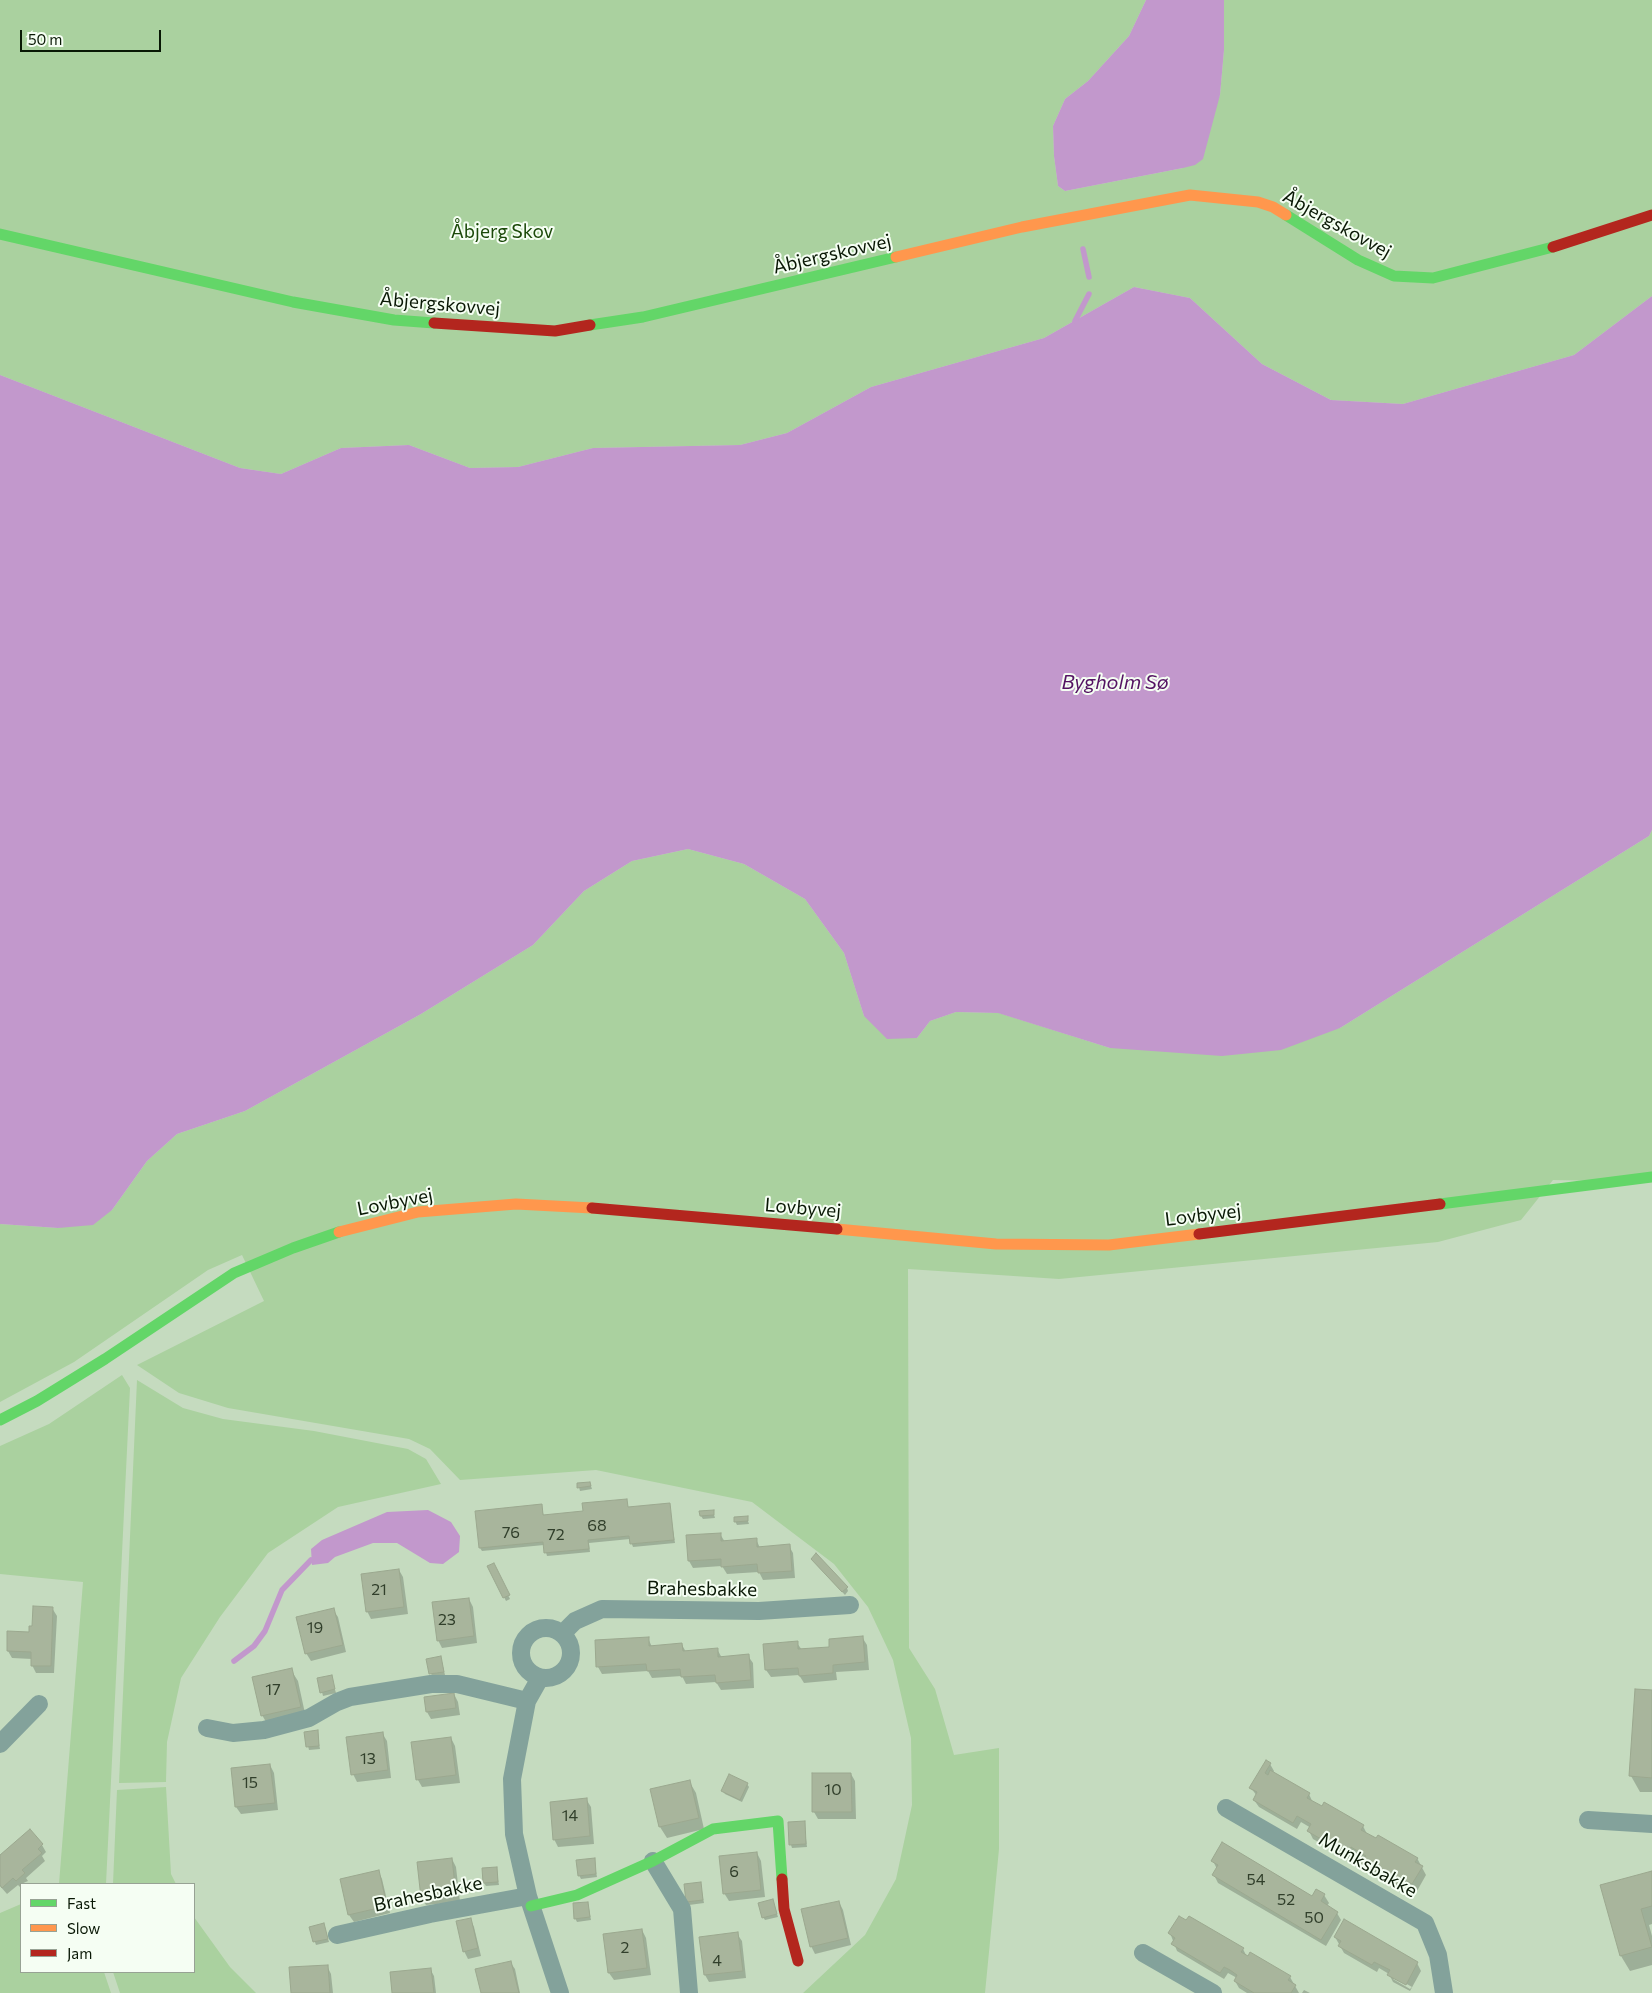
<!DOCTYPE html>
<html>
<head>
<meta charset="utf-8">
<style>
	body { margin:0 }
	#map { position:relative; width:1652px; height:1993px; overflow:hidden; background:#c5dbbf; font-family:Commissioner,sans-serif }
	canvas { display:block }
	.legend { position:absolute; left:20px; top:1883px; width:175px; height:90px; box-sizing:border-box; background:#f5fef3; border:1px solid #97a294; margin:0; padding:6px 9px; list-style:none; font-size:15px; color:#091805 }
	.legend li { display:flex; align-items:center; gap:10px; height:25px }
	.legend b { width:25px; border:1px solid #97a294 }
	.scale { position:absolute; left:20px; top:30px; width:141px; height:22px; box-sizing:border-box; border:2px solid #091805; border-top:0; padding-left:6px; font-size:15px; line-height:18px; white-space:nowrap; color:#091805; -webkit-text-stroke:4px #f5fef3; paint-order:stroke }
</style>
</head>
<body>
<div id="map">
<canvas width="1652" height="1993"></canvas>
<ul class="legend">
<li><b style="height:6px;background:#63d668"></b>Fast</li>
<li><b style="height:6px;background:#ff974d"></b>Slow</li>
<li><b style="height:6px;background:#b3261e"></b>Jam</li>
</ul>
<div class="scale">50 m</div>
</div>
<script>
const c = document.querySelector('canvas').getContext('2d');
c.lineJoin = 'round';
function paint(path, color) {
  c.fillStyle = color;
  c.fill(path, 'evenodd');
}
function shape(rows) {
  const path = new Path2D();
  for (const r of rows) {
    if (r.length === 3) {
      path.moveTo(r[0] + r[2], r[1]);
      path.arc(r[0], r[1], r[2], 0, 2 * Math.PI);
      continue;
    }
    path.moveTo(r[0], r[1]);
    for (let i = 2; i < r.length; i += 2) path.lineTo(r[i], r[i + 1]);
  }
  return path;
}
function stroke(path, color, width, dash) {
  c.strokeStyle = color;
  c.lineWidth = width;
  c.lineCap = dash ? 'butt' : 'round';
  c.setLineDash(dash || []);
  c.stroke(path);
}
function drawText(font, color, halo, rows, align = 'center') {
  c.font = font + ' Commissioner,sans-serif';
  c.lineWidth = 4;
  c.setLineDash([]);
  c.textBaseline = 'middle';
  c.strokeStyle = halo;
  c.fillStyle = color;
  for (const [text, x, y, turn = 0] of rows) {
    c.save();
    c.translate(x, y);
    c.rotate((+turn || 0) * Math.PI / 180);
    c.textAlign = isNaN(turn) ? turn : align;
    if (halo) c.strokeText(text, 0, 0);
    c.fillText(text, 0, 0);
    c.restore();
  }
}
const green = shape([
	[0,0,1146,0,1129,36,1088,81,1065,99,1053,126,1054,156,1058,186,1065,191,1183,168,1220,95,1224,50,1224,0,1652,0,1652,296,1574,355,1403,404,1331,400,1262,364,1190,298,1134,287,1044,338,871,387,787,433,740,445,593,448,518,467,470,468,409,445,341,448,281,474,240,468,0,375],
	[1652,830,1652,1182,1553,1180,1521,1220,1438,1242,1059,1279,908,1269,909,1648,935,1689,954,1755,999,1748,999,1849,985,1993,803,1993,865,1935,896,1879,912,1805,911,1738,893,1660,868,1607,834,1564,752,1502,596,1470,460,1480,430,1449,409,1439,228,1408,179,1393,137,1365,264,1301,242,1255,208,1270,74,1362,0,1402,0,1224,58,1228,112,1210,147,1161,177,1134,245,1111,421,1014,533,945,584,891,632,861,688,849,744,864,805,899,844,953,864,1016,917,1038,930,1021,956,1012,999,1013,1110,1048,1340,1028,1649,836],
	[122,1375,130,1388,106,1884,59,1884,83,1582,0,1574,0,1446,49,1424],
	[137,1380,183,1408,223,1419,314,1431,408,1449,426,1459,441,1484,338,1507,268,1553,220,1617,181,1678,167,1742,166,1782,119,1783],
	[166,1787,171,1874,176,1884,113,1884,117,1790],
	[21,1904,21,1972,104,1972,111,1993,0,1993,0,1913],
	[194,1917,230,1967,256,1993,120,1993,113,1972,194,1972]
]);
const water = shape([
	[1146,0,1224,0,1224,50,1220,95,1203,159,1195,165,1183,168,1065,191,1058,186,1054,156,1053,126,1065,99,1088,81,1129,36],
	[1134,287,1190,298,1262,364,1331,400,1403,404,1574,355,1652,296,1652,830,1649,836,1340,1028,1281,1050,1222,1056,1110,1048,998,1013,956,1012,930,1021,917,1038,887,1039,864,1016,844,953,805,899,744,864,688,849,632,861,584,891,533,945,421,1014,245,1111,177,1134,147,1161,112,1210,93,1225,58,1228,0,1224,0,375,240,468,281,474,341,448,409,445,470,468,518,467,593,448,740,445,787,433,871,387,1044,338],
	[428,1510,451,1522,460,1536,459,1552,443,1564,430,1563,397,1543,373,1543,335,1557,328,1563,312,1565,311,1549,322,1540,387,1512]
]);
const shadow = shape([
	[590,1483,592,1489,580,1491,579,1487],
	[626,1500,628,1508,669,1504,675,1543,633,1547,630,1539,589,1543,590,1552,547,1556,544,1545,482,1551,480,1548,476,1512,541,1506,544,1516,584,1512],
	[713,1511,715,1518,703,1519,701,1516],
	[747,1518,749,1524,737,1525,735,1521],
	[720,1534,725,1542,756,1539,760,1548,789,1546,793,1553,795,1578,763,1580,759,1572,727,1574,722,1566,693,1568,689,1561,687,1536],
	[814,1562,847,1588,848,1591,845,1595],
	[493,1565,510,1599,506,1601,489,1567],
	[399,1570,403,1577,408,1614,371,1619,367,1611],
	[469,1599,473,1607,477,1643,442,1648,438,1640],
	[52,1608,57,1616,54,1673,36,1673,32,1665,32,1659,12,1658,8,1651,30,1633],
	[333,1610,338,1617,346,1652,311,1661,306,1653],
	[862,1637,867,1645,869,1670,836,1672,837,1680,804,1683,799,1675,771,1677,766,1670,764,1645,797,1643,802,1650,831,1648],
	[648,1638,652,1647,682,1645,686,1652,717,1649,722,1658,748,1656,753,1663,754,1688,721,1690,716,1682,686,1684,682,1676,652,1678,648,1671,602,1674,598,1667],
	[441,1658,445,1675,432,1677,428,1660],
	[291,1670,298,1681,306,1718,269,1727,262,1715],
	[331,1676,336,1693,323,1696,322,1692],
	[1652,1692,1652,1792,1640,1792,1631,1776],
	[454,1694,458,1702,460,1715,431,1719,427,1712,425,1698],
	[317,1732,320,1749,309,1750,305,1733],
	[382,1733,387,1741,391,1778,357,1782,353,1774],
	[451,1738,455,1746,460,1783,422,1787,418,1780,413,1743],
	[1270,1764,1274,1771,1273,1773,1309,1794,1313,1803,1363,1826,1367,1834,1417,1858,1426,1875,1417,1891,1410,1886,1406,1893,1367,1871,1363,1863,1365,1860,1356,1854,1352,1861,1313,1839,1309,1831,1311,1828,1301,1822,1297,1829,1259,1807,1254,1800,1257,1796,1251,1788],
	[270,1765,274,1773,278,1810,241,1814,236,1807],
	[813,1774,851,1774,855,1781,856,1819,818,1819,814,1812],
	[689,1781,696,1793,704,1829,667,1838,660,1827],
	[747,1784,749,1787,742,1802,725,1794,723,1791],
	[586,1799,591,1807,594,1844,558,1847,554,1839],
	[804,1822,807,1847,792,1848,791,1845],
	[42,1845,46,1852,42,1856,45,1861,26,1878,28,1881,21,1884,21,1888,18,1885,7,1894,0,1886,0,1857],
	[757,1853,761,1861,765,1897,729,1901,724,1893],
	[452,1859,456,1867,460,1902,426,1905,422,1898,418,1863],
	[594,1860,597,1877,581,1879,579,1875],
	[1213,1861,1312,1898,1324,1895,1329,1903,1327,1906,1337,1913,1341,1920,1326,1946,1218,1883,1214,1875,1217,1869],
	[496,1868,499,1885,486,1886,484,1883],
	[378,1871,382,1879,390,1913,354,1922,349,1915],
	[1652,1872,1652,1924,1649,1925,1652,1936,1652,1965,1630,1971,1621,1956],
	[700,1883,704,1903,689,1905,687,1902],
	[839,1902,843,1910,851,1945,815,1954,811,1946],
	[588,1903,591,1920,577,1922,575,1918],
	[774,1904,778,1917,765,1920,763,1917],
	[470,1919,474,1927,481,1956,468,1959,464,1951],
	[310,1928,325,1928,329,1942,316,1945],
	[642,1930,646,1938,651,1975,614,1980,609,1973],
	[1170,1933,1243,1949,1248,1959,1290,1977,1299,1993,1247,1993,1239,1988,1235,1981,1237,1978,1228,1973,1224,1979,1177,1951],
	[737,1934,742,1941,746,1978,709,1982,705,1975,700,1938],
	[1335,1937,1417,1963,1421,1971,1410,1991,1393,1982,1389,1974,1379,1968,1377,1972,1344,1953],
	[1393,1976,1412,1987,1410,1989,1393,1979],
	[510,1962,515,1969,520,1993,482,1993],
	[327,1966,331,1974,333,1993,292,1993],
	[430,1969,434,1976,436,1993,394,1993],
	[1304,1990,1310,1993,1302,1993]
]);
const stream = shape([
	[1083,249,1089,277],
	[1075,321,1089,294],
	[234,1661,254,1646,265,1631,282,1590,311,1560]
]);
const building = shape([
	[590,1482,591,1486,577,1488,577,1483,590,1482],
	[627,1499,628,1507,670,1503,674,1540,630,1544,629,1536,588,1540,589,1549,544,1553,543,1542,479,1548,475,1511,542,1504,543,1515,583,1511,582,1503,627,1499],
	[714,1510,714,1515,700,1516,699,1511,714,1510],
	[748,1516,748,1521,734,1522,734,1517,748,1516],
	[721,1533,721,1541,757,1538,757,1547,790,1544,792,1571,758,1573,757,1564,721,1567,721,1559,688,1561,686,1535,721,1533],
	[816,1553,848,1587,842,1592,811,1559,816,1553],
	[494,1563,510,1595,503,1598,487,1566,494,1563],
	[399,1569,404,1607,366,1612,361,1574,399,1569],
	[469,1598,474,1636,437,1641,432,1602,469,1598],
	[33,1606,53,1607,51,1666,31,1666,31,1652,7,1651,7,1631,29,1632,29,1626,32,1626,33,1606],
	[334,1608,343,1645,305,1654,296,1617,334,1608],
	[863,1636,865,1662,833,1665,833,1673,799,1676,798,1668,765,1670,763,1644,798,1641,798,1649,829,1647,829,1639,863,1636],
	[649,1637,649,1646,682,1643,683,1651,718,1648,718,1657,749,1654,751,1680,716,1683,715,1675,681,1677,680,1669,647,1671,646,1664,596,1667,595,1640,649,1637],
	[441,1656,444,1672,429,1674,426,1659,441,1656],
	[292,1668,301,1707,261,1716,252,1677,292,1668],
	[332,1675,335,1689,320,1693,317,1678,332,1675],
	[1635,1689,1652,1690,1652,1778,1629,1776,1635,1689],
	[454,1693,456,1708,426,1712,424,1697,454,1693],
	[318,1730,319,1746,306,1747,304,1732,318,1730],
	[383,1732,388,1770,351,1775,346,1737,383,1732],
	[451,1737,456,1775,416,1780,411,1742,451,1737],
	[1266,1760,1271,1763,1265,1773,1268,1775,1270,1770,1310,1793,1307,1798,1322,1806,1324,1802,1364,1825,1361,1830,1376,1838,1378,1835,1418,1858,1415,1862,1423,1866,1412,1884,1405,1880,1401,1886,1361,1863,1366,1856,1351,1847,1347,1854,1307,1831,1311,1824,1297,1816,1293,1823,1253,1800,1257,1792,1249,1788,1266,1760],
	[270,1764,275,1803,235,1807,231,1768,270,1764],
	[812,1773,851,1773,852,1812,812,1812,812,1773],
	[729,1774,748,1783,740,1800,721,1791,729,1774],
	[690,1780,699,1818,659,1827,650,1789,690,1780],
	[587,1798,590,1836,553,1840,550,1802,587,1798],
	[805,1821,806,1844,789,1845,788,1822,805,1821],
	[30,1829,43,1844,38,1849,42,1853,22,1870,25,1873,16,1881,13,1878,2,1888,0,1885,0,1855,30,1829],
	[1222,1842,1312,1896,1316,1889,1325,1894,1321,1901,1338,1912,1321,1940,1212,1875,1218,1865,1211,1861,1222,1842],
	[757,1852,761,1890,723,1894,719,1856,757,1852],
	[452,1858,456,1895,421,1898,417,1862,452,1858],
	[595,1858,596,1874,578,1876,576,1860,595,1858],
	[497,1867,498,1882,483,1883,482,1868,497,1867],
	[379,1870,387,1906,348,1915,340,1879,379,1870],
	[1652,1871,1652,1906,1641,1909,1652,1947,1620,1956,1600,1885,1652,1871],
	[701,1882,703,1900,686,1902,684,1884,701,1882],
	[773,1899,777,1914,762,1918,758,1903,773,1899],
	[839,1901,848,1938,810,1947,801,1909,839,1901],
	[588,1902,590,1917,574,1919,573,1903,588,1902],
	[1179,1916,1186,1920,1189,1916,1244,1948,1241,1952,1248,1956,1250,1952,1291,1976,1288,1980,1296,1985,1291,1993,1254,1993,1234,1981,1237,1975,1230,1970,1224,1967,1220,1973,1171,1944,1175,1938,1168,1933,1179,1916],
	[471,1918,478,1948,463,1952,456,1921,471,1918],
	[1344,1919,1418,1962,1406,1985,1387,1975,1390,1970,1374,1962,1372,1965,1338,1946,1341,1941,1334,1937,1344,1919],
	[324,1923,328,1939,313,1942,309,1927,324,1923],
	[642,1929,647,1968,608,1973,603,1934,642,1929],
	[738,1932,743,1971,704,1975,699,1937,738,1932],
	[511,1961,519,1993,481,1993,475,1969,511,1961],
	[328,1965,330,1993,291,1993,289,1967,328,1965],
	[431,1968,434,1993,392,1993,390,1972,431,1968]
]);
const street = shape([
	[546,1653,25],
	[562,1634,575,1621,602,1609,759,1611,850,1605],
	[540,1678,527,1701,512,1779,514,1834,528,1896,560,1993],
	[207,1728,233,1733,264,1730,309,1718,337,1702,350,1697,431,1684,457,1684,527,1701],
	[0,1744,39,1704],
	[1226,1808,1425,1923,1438,1955,1444,1993],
	[1588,1820,1652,1824],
	[653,1861,682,1909,689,1993],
	[337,1935,430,1914,528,1896],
	[1143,1953,1213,1993]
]);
const fast = shape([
	[1286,215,1358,260,1394,276,1433,278,1553,247],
	[0,234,293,302,394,320,434,323],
	[590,325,643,317,896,257],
	[1440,1204,1652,1177],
	[0,1420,37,1401,105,1359,234,1273,293,1248,339,1232],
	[531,1906,577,1895,653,1861,713,1829,778,1821,782,1879]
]);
const slow = shape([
	[896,257,1022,227,1190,195,1258,202,1273,207,1286,215],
	[837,1229,996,1244,1109,1245,1199,1234],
	[339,1232,418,1212,516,1204,592,1208]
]);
const jam = shape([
	[1553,247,1652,215],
	[434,323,555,331,590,325],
	[592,1208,837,1229],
	[1199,1234,1440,1204],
	[782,1879,784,1909,798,1961]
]);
const numberNames = [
	["68",597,1526],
	["76",511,1533],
	["72",556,1535],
	["21",379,1590],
	["23",447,1620],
	["19",315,1628],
	["17",273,1690],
	["13",368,1759],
	["15",250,1783],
	["10",833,1790],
	["14",570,1816],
	["6",734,1872],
	["54",1256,1880],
	["52",1286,1900],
	["50",1314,1918],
	["2",625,1948],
	["4",717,1961]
];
const streetNames = [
	["Åbjergskovvej",1337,224,29],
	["Åbjergskovvej",832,254,-13],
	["Åbjergskovvej",440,304,5],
	["Lovbyvej",395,1202,-11],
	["Lovbyvej",803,1208,5],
	["Lovbyvej",1203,1215,-7],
	["Brahesbakke",702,1589,1],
	["Munksbakke",1368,1865,30],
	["Brahesbakke",428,1894,-12]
];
const parkNames = [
	["Åbjerg Skov",502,232]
];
const waterNames = [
	["Bygholm Sø",1115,682]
];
paint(green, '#aad19f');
paint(water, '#c298cc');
paint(shadow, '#0003');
stroke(stream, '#c298cc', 5.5);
paint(building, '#a8b59c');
stroke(building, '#9ba88f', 1);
stroke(street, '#83a29b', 18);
stroke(fast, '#63d668', 11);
stroke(slow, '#ff974d', 11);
stroke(jam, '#b3261e', 11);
drawText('16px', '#313f2b', null, numberNames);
drawText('19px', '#091805', '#f5fef3', streetNames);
drawText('19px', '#1b4909', '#f5fef3', parkNames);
drawText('italic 20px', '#541363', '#f5fef3', waterNames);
</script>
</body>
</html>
